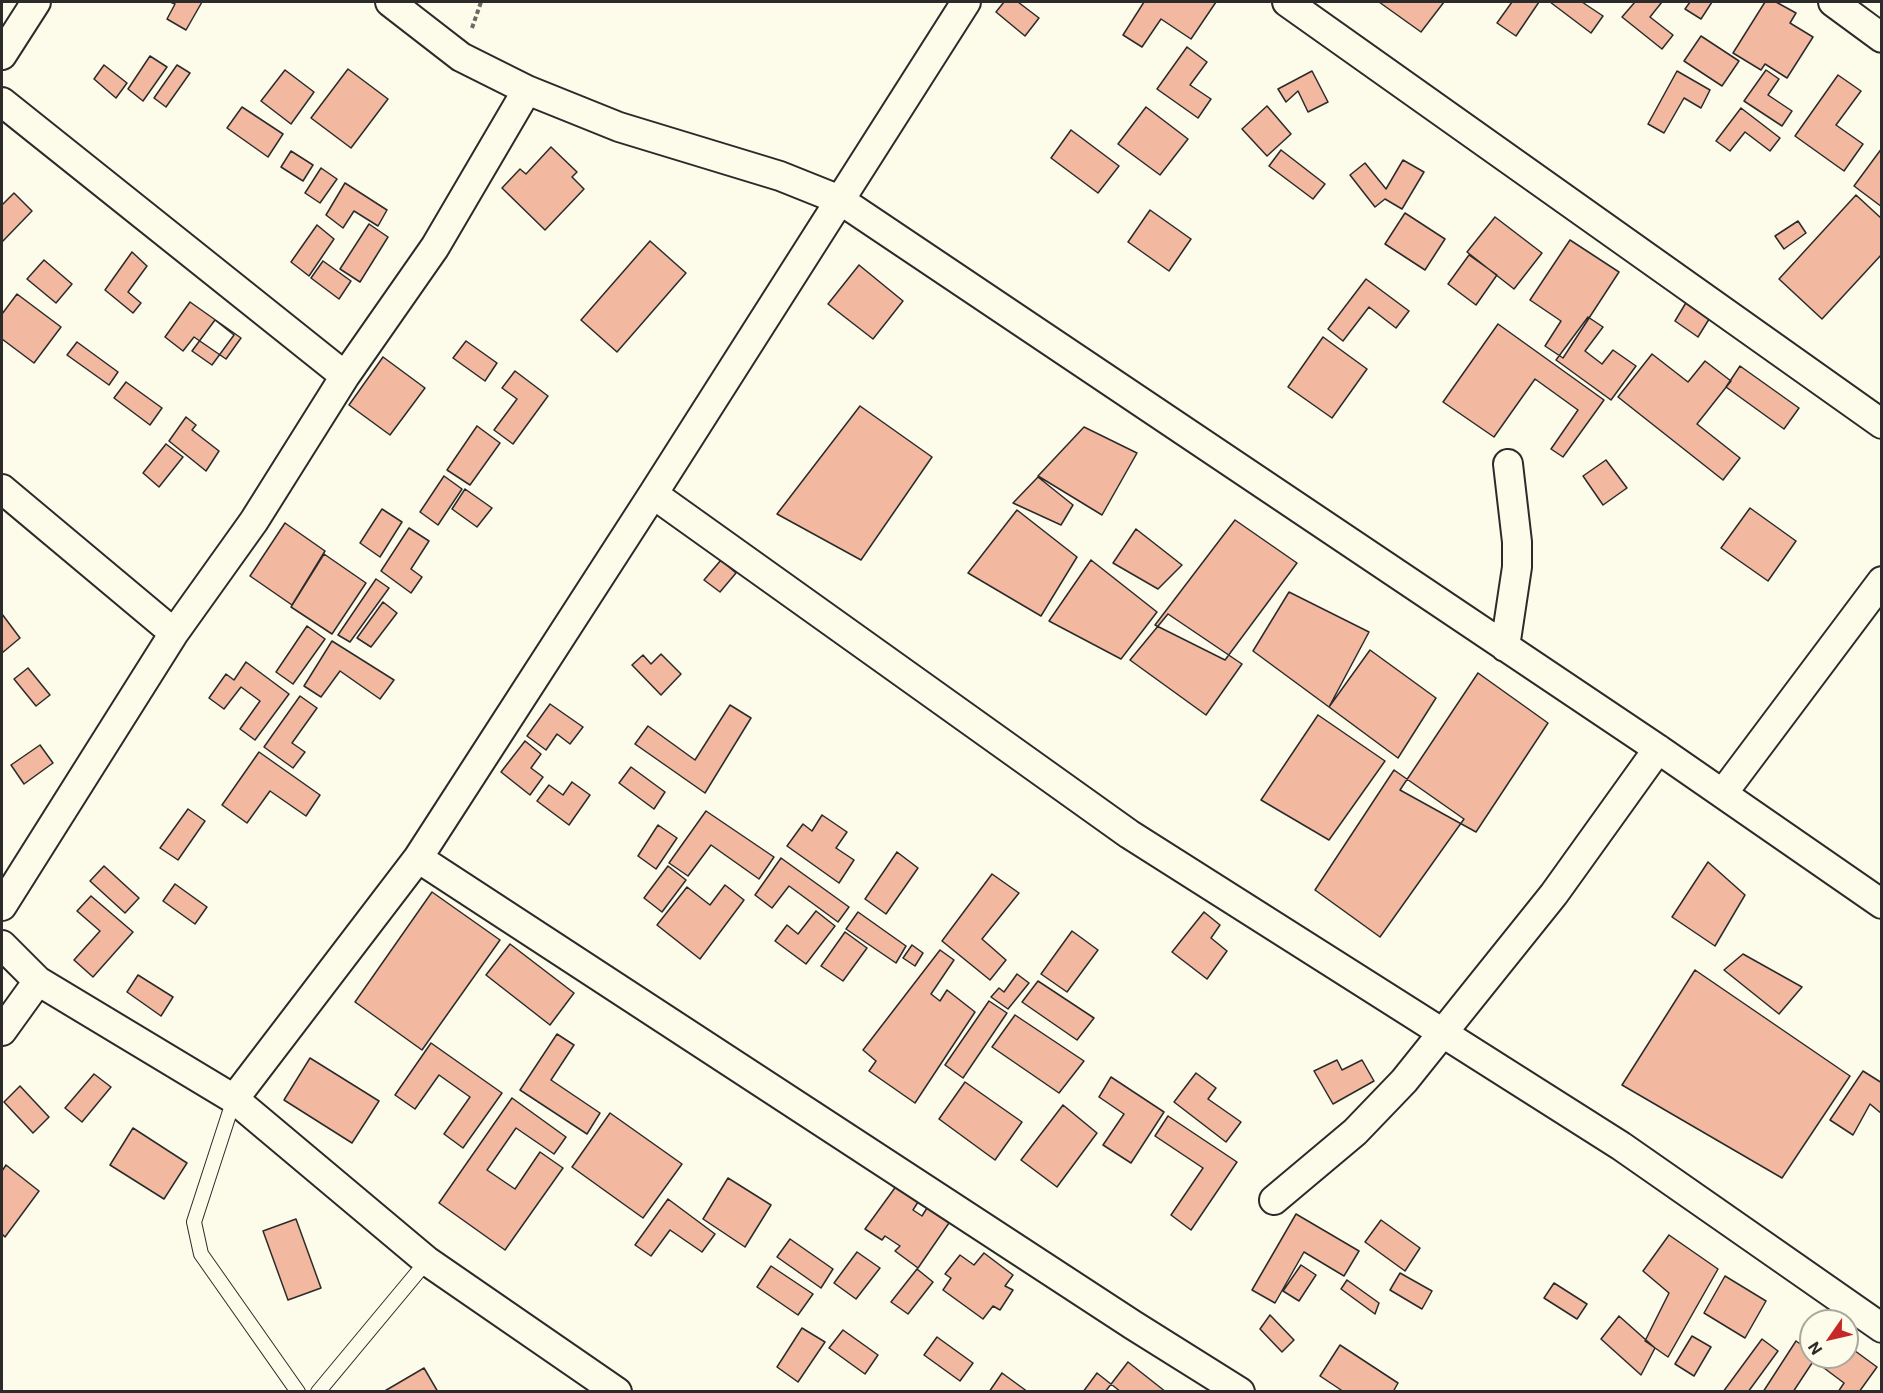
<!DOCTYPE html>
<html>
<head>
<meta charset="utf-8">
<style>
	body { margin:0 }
	#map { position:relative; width:1883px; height:1393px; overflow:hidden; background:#fdfbea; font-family:Roboto,sans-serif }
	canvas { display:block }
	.frame { position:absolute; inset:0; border:3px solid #2b2b2b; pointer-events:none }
	.north { position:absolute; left:1799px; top:1309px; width:60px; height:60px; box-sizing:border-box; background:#fdfbea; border:2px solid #a9a89e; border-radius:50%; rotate:236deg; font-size:16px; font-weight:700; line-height:24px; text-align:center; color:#2b2b2b }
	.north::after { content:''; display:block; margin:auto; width:21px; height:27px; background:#c62828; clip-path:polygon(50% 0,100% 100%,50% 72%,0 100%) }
</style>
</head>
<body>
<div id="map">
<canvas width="1883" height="1393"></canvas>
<div class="frame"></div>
<div class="north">N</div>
</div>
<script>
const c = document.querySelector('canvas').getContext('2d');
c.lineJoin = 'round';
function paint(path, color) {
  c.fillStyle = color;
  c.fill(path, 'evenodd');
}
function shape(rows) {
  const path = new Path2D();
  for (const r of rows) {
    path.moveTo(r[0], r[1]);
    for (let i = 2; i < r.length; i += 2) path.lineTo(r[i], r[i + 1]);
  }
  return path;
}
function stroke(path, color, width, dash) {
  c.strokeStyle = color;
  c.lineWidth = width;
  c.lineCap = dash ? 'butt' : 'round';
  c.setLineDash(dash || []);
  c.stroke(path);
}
const building = shape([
	[170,2,202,2,186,30,167,19,175,4,170,2],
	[1004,2,1018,2,1039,18,1025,36,996,12,1004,2],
	[1144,2,1216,2,1191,39,1161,19,1142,47,1123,35,1144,2],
	[1379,2,1444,2,1421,32,1379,2],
	[1512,2,1539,2,1516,36,1497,23,1512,2],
	[1550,2,1582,2,1603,16,1591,33,1550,2],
	[1635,2,1662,2,1650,17,1673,35,1662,49,1622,17,1635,2],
	[1690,2,1712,2,1701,19,1685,9,1690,2],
	[1765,2,1776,2,1796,13,1790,23,1813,37,1787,78,1765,64,1761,70,1733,53,1765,2],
	[1701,36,1739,61,1722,86,1684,61,1701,36],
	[1187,47,1207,62,1190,85,1211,99,1198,118,1157,89,1187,47],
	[150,56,167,67,143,101,128,89,150,56],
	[104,65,127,83,116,98,94,79,104,65],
	[177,65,190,73,166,107,154,98,177,65],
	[348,69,388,99,351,148,311,118,348,69],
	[285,70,314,92,291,124,261,101,285,70],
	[1766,70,1779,79,1768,95,1792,111,1782,126,1744,101,1766,70],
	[1312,71,1328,102,1308,112,1298,91,1286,102,1278,89,1312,71],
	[1677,71,1710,90,1701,108,1684,98,1664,133,1648,124,1677,71],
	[1838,75,1861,91,1836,125,1863,144,1844,171,1795,136,1838,75],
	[1267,106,1291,134,1267,156,1242,129,1267,106],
	[242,107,283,134,268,157,227,128,242,107],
	[1146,107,1188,139,1160,175,1118,144,1146,107],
	[1741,108,1780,138,1770,151,1745,132,1730,151,1716,141,1741,108],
	[1071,130,1119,166,1098,193,1051,158,1071,130],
	[551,147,577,172,572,177,584,189,545,230,502,188,520,169,526,174,551,147],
	[1882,148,1882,207,1854,186,1882,148],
	[1281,150,1325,184,1313,199,1269,166,1281,150],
	[291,151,313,165,303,181,281,167,291,151],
	[1403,160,1424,172,1402,209,1385,199,1375,207,1350,175,1365,163,1386,189,1403,160],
	[321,168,337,179,320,203,305,193,321,168],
	[345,183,387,210,378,226,354,211,343,228,326,215,345,183],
	[14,193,32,211,2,242,2,205,14,193],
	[1856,195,1882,219,1882,254,1822,319,1779,279,1856,195],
	[1150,210,1191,239,1169,271,1128,242,1150,210],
	[1405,213,1445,239,1425,270,1385,244,1405,213],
	[1495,217,1542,253,1514,289,1467,252,1495,217],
	[1798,221,1806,233,1784,249,1775,236,1798,221],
	[369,224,388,237,360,282,340,269,369,224],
	[317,225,334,239,309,276,291,262,317,225],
	[1570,240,1619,272,1563,358,1545,346,1561,321,1530,300,1570,240],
	[650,241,686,273,617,352,581,320,650,241],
	[132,252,147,266,128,292,141,303,133,313,105,290,132,252],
	[1469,255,1497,275,1476,305,1448,284,1469,255],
	[44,260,72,284,56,303,27,279,44,260],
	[323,261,351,281,339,299,311,278,323,261],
	[859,265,903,301,873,339,828,304,859,265],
	[1366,279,1409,311,1396,328,1369,307,1343,341,1328,329,1366,279],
	[17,294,61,327,34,363,2,339,2,314,17,294],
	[1687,301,1711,316,1698,337,1675,321,1687,301],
	[190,302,241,338,226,359,194,337,183,351,165,337,190,302],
	[1588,317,1603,327,1585,351,1602,364,1613,350,1636,366,1611,400,1556,360,1588,317],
	[215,320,234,335,212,365,192,351,215,320],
	[1498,324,1604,400,1563,457,1551,449,1578,410,1535,379,1494,437,1443,402,1498,324],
	[1323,337,1367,369,1332,418,1288,387,1323,337],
	[466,341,497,363,485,381,453,358,466,341],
	[77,342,118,372,109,385,67,355,77,342],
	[1652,354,1688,382,1705,361,1731,381,1697,424,1740,458,1723,480,1618,397,1652,354],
	[383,357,425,388,390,435,349,405,383,357],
	[1740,366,1799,408,1784,429,1726,387,1740,366],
	[515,371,548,396,513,444,494,430,517,399,502,388,515,371],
	[126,382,162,408,150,425,114,398,126,382],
	[860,406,932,457,861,560,777,514,860,406],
	[186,417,196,425,192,430,219,451,206,471,169,441,186,417],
	[477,426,500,443,470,485,447,470,477,426],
	[1084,427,1137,453,1102,515,1038,476,1084,427],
	[166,444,183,457,159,487,143,473,166,444],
	[1606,460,1627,488,1603,505,1583,476,1606,460],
	[444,476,462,489,438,525,420,512,444,476],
	[1038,477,1073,505,1061,525,1013,503,1038,477],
	[465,489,492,508,477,527,452,509,465,489],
	[1750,508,1796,541,1768,581,1721,548,1750,508],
	[382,509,402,522,380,557,360,543,382,509],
	[1017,510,1077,557,1041,616,968,573,1017,510],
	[1235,520,1297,563,1225,660,1155,625,1235,520],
	[285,523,325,551,292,605,250,576,285,523],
	[409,528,429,541,411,569,422,577,411,593,381,571,409,528],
	[1136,529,1182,565,1158,589,1113,563,1136,529],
	[324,554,366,583,332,634,291,607,324,554],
	[721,560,736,573,720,592,704,580,721,560],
	[1091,560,1157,612,1121,659,1049,621,1091,560],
	[376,579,389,588,350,642,338,635,376,579],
	[1289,592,1369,632,1329,707,1253,651,1289,592],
	[383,602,397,613,371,647,357,638,383,602],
	[2,614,20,638,2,653,2,614],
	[1168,614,1242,664,1206,715,1130,660,1168,614],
	[307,626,325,639,293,684,276,672,307,626],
	[332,641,394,680,380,699,340,671,321,697,304,686,332,641],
	[1370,650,1436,698,1398,758,1329,707,1370,650],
	[661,654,681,674,661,695,632,665,643,655,651,664,661,654],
	[246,662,289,694,255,740,240,729,260,701,241,687,224,709,209,698,226,674,234,680,246,662],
	[28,668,50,695,36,706,14,679,28,668],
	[1478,673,1548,723,1476,832,1400,790,1478,673],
	[300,696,317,708,292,743,305,752,293,768,264,747,300,696],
	[550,704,583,727,570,744,557,734,546,750,527,736,550,704],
	[730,705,751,718,705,793,635,744,648,726,695,760,730,705],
	[1318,715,1385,761,1329,840,1261,800,1318,715],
	[525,741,541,754,531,768,543,777,530,795,501,772,525,741],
	[40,745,53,763,24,784,11,765,40,745],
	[259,752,320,795,306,816,270,791,247,823,222,805,259,752],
	[631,767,665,792,654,809,619,783,631,767],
	[1394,770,1464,819,1380,937,1315,890,1394,770],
	[572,782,590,795,569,825,537,801,549,785,563,795,572,782],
	[188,809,205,821,178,860,160,848,188,809],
	[706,811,774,857,759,879,711,845,688,876,669,863,706,811],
	[822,815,847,832,836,848,854,860,839,883,787,846,803,824,812,831,822,815],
	[658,825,677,838,656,869,638,856,658,825],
	[897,852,918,868,886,914,865,899,897,852],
	[781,858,849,907,838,922,789,886,772,908,755,895,781,858],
	[1708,862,1745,895,1715,946,1672,917,1708,862],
	[104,866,139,898,125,913,90,881,104,866],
	[668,866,686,880,662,912,644,898,668,866],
	[992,874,1019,893,982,939,1006,960,990,980,942,941,992,874],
	[175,884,207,907,195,924,163,901,175,884],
	[725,885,744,900,700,959,657,925,687,887,710,905,725,885],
	[432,892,500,940,422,1050,355,1002,432,892],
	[91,896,133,932,93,977,74,960,100,931,77,911,91,896],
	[816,911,835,926,806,964,775,941,787,925,798,934,816,911],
	[858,912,906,946,896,963,846,929,858,912],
	[1204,912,1220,925,1211,938,1227,951,1207,979,1172,952,1204,912],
	[1072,931,1098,950,1067,992,1041,974,1072,931],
	[845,932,867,948,843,981,821,966,845,932],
	[510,944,574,993,550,1025,486,975,510,944],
	[912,945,923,953,915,966,903,958,912,945],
	[940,950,954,960,931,994,940,1001,947,990,975,1012,915,1103,869,1071,876,1061,863,1050,940,950],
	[1743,954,1802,987,1779,1014,1724,970,1743,954],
	[1695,970,1850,1076,1782,1178,1622,1085,1695,970],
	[1017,974,1029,983,1008,1009,991,997,999,988,1004,992,1017,974],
	[138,975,173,997,161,1016,127,992,138,975],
	[1038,981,1094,1018,1077,1040,1022,1002,1038,981],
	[989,1001,1007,1013,963,1078,945,1065,989,1001],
	[1015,1015,1084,1061,1059,1093,992,1047,1015,1015],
	[557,1034,574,1045,551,1080,600,1113,587,1134,520,1090,557,1034],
	[431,1043,502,1093,463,1148,444,1134,470,1097,439,1075,415,1109,395,1095,431,1043],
	[310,1058,379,1101,352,1143,284,1100,310,1058],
	[1337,1060,1342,1070,1362,1060,1374,1081,1333,1104,1314,1071,1337,1060],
	[1863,1071,1882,1083,1882,1114,1870,1104,1853,1135,1830,1120,1863,1071],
	[1196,1073,1216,1088,1208,1099,1241,1122,1226,1142,1174,1102,1196,1073],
	[94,1074,111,1087,82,1122,65,1108,94,1074],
	[1111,1077,1164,1112,1131,1163,1103,1145,1124,1114,1099,1097,1111,1077],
	[965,1082,1022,1122,995,1160,939,1119,965,1082],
	[20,1086,49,1117,33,1133,4,1102,20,1086],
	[512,1098,566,1137,554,1154,516,1128,487,1170,515,1189,540,1152,563,1168,505,1250,439,1203,512,1098],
	[1063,1105,1097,1133,1057,1187,1021,1160,1063,1105],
	[610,1113,682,1164,643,1218,572,1167,610,1113],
	[1168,1116,1237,1162,1191,1230,1171,1215,1203,1168,1155,1136,1168,1116],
	[133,1128,187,1163,164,1199,110,1165,133,1128],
	[6,1165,39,1191,5,1237,2,1234,2,1171,6,1165],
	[728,1178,771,1205,745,1247,703,1219,728,1178],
	[897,1185,918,1202,913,1210,922,1216,927,1208,949,1223,918,1268,895,1251,900,1246,885,1236,882,1240,865,1229,897,1185],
	[668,1199,715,1234,702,1252,670,1230,651,1256,635,1245,668,1199],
	[1296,1214,1359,1251,1344,1276,1304,1252,1275,1303,1252,1290,1296,1214],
	[296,1219,321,1288,288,1300,263,1231,296,1219],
	[1381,1220,1420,1248,1405,1271,1365,1242,1381,1220],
	[1669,1235,1718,1269,1668,1357,1645,1341,1669,1293,1643,1271,1669,1235],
	[790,1239,833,1269,821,1288,777,1257,790,1239],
	[857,1252,880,1268,856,1299,834,1283,857,1252],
	[984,1253,1013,1275,1005,1286,1013,1290,1000,1310,993,1306,983,1319,943,1290,951,1278,945,1274,960,1255,974,1265,984,1253],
	[1301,1265,1316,1275,1299,1301,1283,1291,1301,1265],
	[771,1266,813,1294,798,1315,757,1287,771,1266],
	[917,1269,933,1282,908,1314,891,1302,917,1269],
	[1400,1273,1432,1291,1422,1309,1390,1290,1400,1273],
	[1725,1276,1766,1301,1745,1338,1704,1313,1725,1276],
	[1347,1280,1379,1303,1375,1314,1341,1289,1347,1280],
	[1554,1283,1587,1304,1577,1319,1544,1298,1554,1283],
	[1270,1315,1294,1340,1282,1352,1260,1329,1270,1315],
	[1619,1316,1655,1348,1641,1375,1601,1339,1619,1316],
	[802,1328,825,1342,798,1382,777,1367,802,1328],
	[843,1330,878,1355,865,1374,829,1348,843,1330],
	[1692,1336,1711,1347,1694,1376,1675,1364,1692,1336],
	[937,1337,973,1363,960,1381,924,1355,937,1337],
	[1762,1339,1778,1351,1748,1392,1723,1392,1762,1339],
	[1796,1341,1811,1351,1811,1357,1816,1357,1793,1392,1763,1392,1796,1341],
	[1340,1345,1398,1383,1393,1392,1344,1392,1320,1376,1340,1345],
	[1847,1345,1877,1367,1859,1392,1838,1392,1844,1383,1820,1365,1825,1357,1847,1357,1847,1345],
	[1128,1362,1166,1392,1105,1392,1128,1362],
	[424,1368,438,1392,383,1392,424,1368],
	[1002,1373,1028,1392,989,1392,1002,1373],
	[1097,1373,1121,1392,1083,1392,1097,1373]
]);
const path = shape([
	[472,28,481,2]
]);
const service = shape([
	[234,1099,194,1222,201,1254,298,1392],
	[318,1392,427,1261]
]);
const minor = shape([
	[390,2,461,57,527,90,619,127,780,176,840,200,1658,749,1882,904],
	[966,2,653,494,418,858,1133,1325,1240,1392],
	[1287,2,1882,424],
	[1833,2,1882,38],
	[2,55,36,2],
	[2,102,345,376],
	[2,489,174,633],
	[653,494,1129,834,1621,1146,1882,1328],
	[1505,647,1517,567,1517,542,1508,464],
	[1723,793,1882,581],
	[2,906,174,633,254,521,345,376,435,247,527,90],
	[2,945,38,981,2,1031],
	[38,981,234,1099,427,1261,617,1392],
	[234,1099,418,858],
	[1274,1200,1355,1132,1404,1081,1554,894,1658,749]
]);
paint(building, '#f2b8a0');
stroke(building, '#2b2b2b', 1.5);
stroke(service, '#2b2b2b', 16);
stroke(minor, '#2b2b2b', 32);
stroke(path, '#6a6964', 4, [4.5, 3]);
stroke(service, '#fdfbea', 14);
stroke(minor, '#fdfbea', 28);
</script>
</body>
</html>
